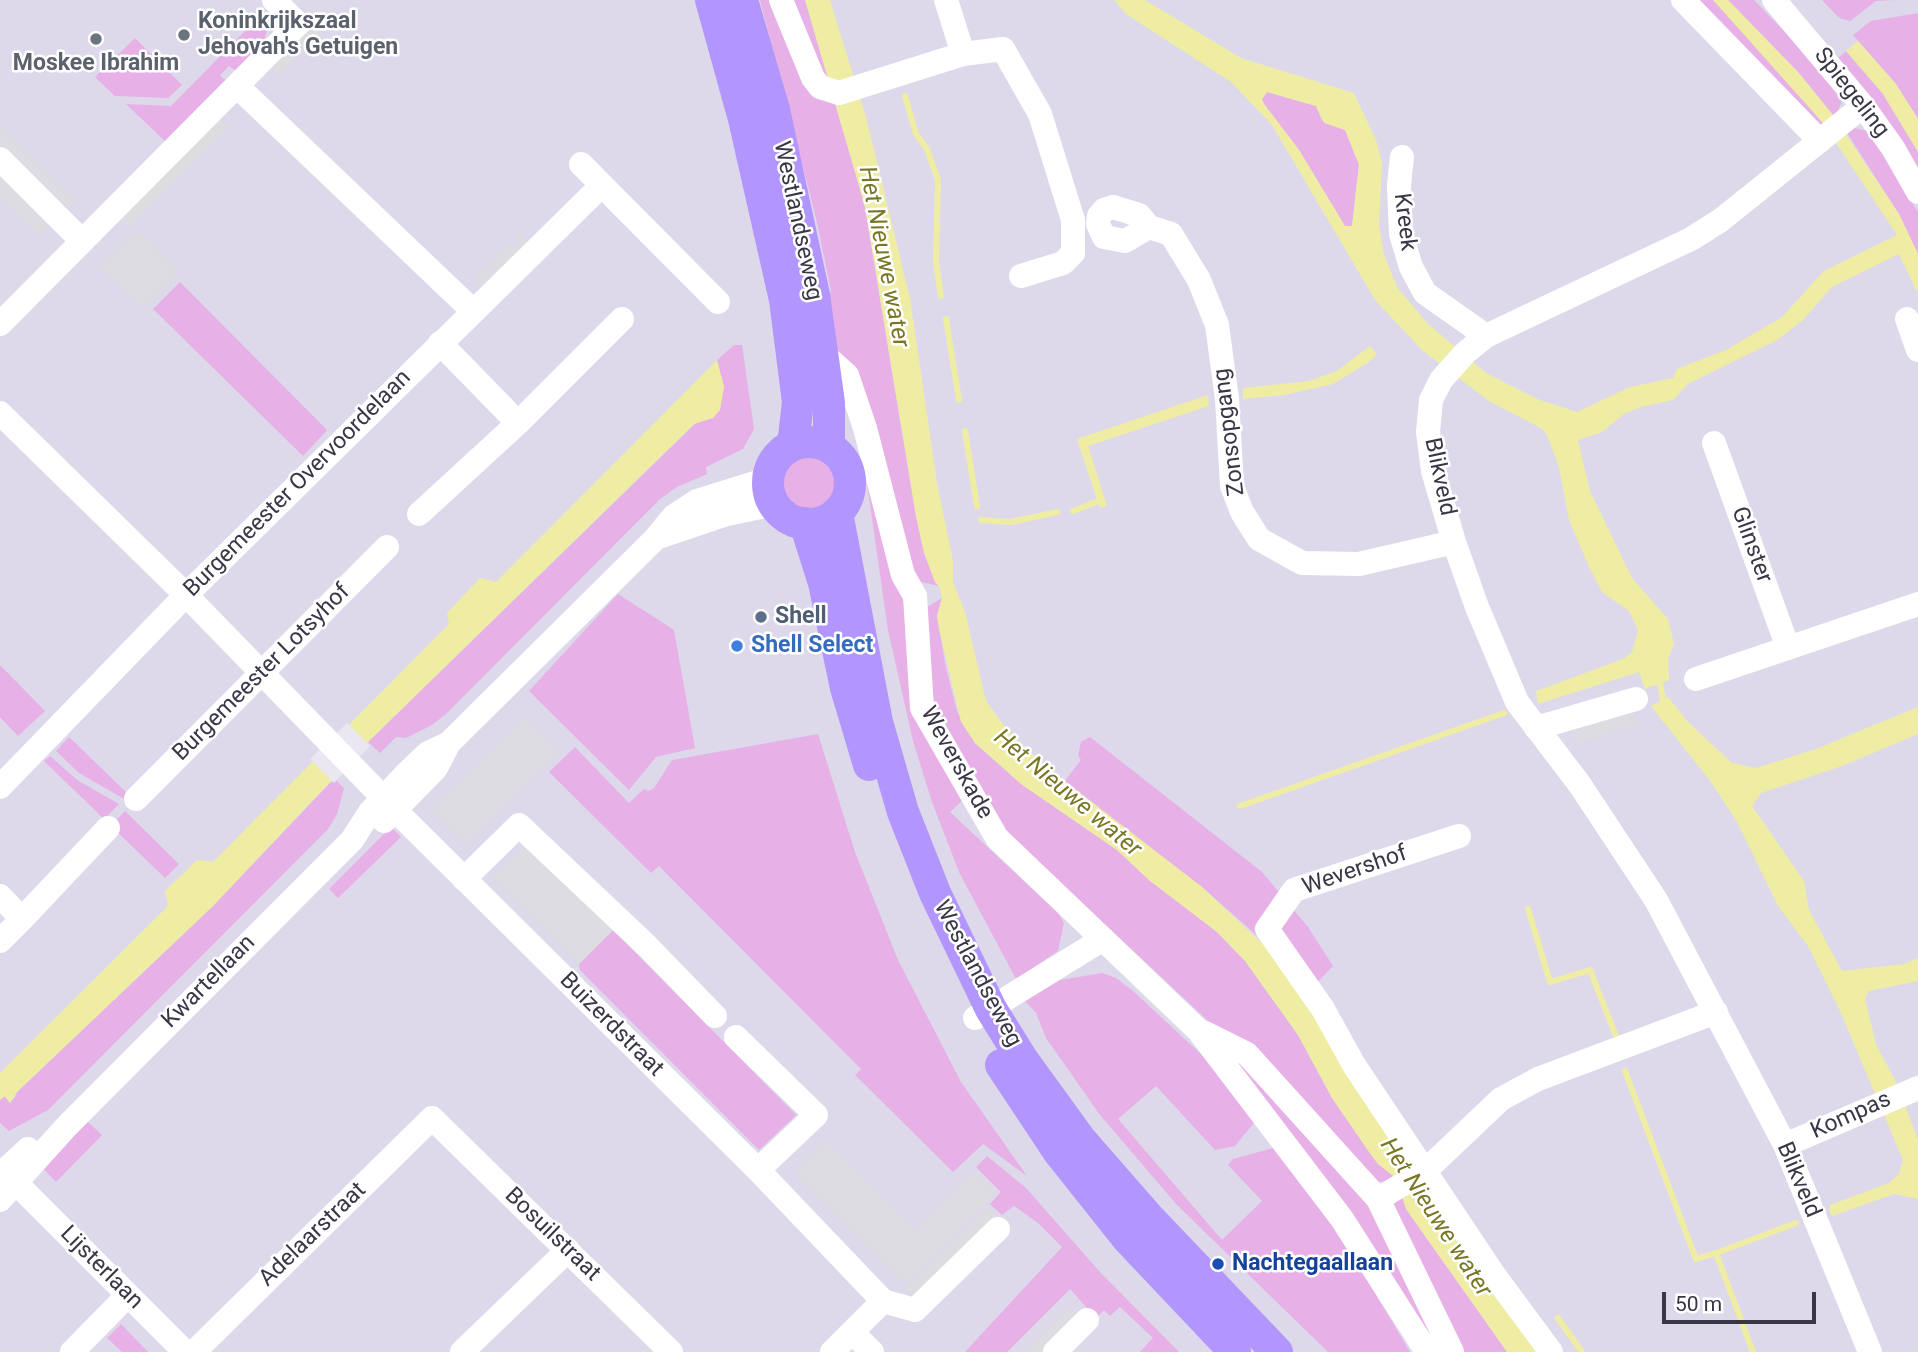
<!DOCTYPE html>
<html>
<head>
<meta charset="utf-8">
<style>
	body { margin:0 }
	#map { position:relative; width:1918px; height:1352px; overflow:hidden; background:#eae7f3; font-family:Roboto,sans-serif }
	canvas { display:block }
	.scale { position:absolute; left:1662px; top:1292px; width:154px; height:32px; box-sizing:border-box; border:4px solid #393646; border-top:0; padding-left:9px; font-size:21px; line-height:24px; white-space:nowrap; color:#393646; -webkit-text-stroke:5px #fff; paint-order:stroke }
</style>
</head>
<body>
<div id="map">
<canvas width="1918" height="1352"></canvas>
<div class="scale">50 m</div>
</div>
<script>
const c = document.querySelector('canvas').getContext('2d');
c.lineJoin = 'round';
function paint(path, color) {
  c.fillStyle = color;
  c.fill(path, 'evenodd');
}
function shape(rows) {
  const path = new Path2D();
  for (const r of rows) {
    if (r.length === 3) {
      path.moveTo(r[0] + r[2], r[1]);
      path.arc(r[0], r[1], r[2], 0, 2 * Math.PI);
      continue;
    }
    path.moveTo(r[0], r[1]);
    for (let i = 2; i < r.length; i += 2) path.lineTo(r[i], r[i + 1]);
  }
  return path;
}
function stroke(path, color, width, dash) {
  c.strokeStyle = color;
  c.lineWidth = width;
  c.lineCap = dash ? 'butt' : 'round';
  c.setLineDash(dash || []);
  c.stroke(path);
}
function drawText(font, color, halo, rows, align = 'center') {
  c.font = font + ' Roboto,sans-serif';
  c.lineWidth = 5;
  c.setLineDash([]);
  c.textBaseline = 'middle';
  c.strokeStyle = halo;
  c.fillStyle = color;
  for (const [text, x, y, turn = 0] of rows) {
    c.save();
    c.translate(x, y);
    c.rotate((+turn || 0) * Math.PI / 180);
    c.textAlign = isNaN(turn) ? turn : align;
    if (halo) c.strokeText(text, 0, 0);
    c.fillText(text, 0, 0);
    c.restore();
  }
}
const residential = shape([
	[0,0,1918,0,1918,1352,0,1352]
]);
const green = shape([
	[760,0,774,0,821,95,820,100,836,99,865,207,901,426,931,570,935,582,939,586,921,582,906,561,857,386,831,338,823,314,831,291,816,218],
	[783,0,805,0,829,79,820,80],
	[1694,0,1713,0,1787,79,1825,126,1819,126],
	[1728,0,1754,0,1804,52,1841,93,1842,101,1837,113,1833,115,1798,72],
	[1822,0,1895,0,1876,1,1850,21,1839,18],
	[1918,13,1918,119,1896,84,1853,35,1871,21],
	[260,16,267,30,264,41,236,71,229,66,220,75,227,82,166,142,126,104,171,106],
	[135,38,182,85,168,98,115,96,95,77],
	[1846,51,1883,94,1918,152,1918,171,1838,58],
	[1267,92,1316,106,1321,119,1345,130,1359,164,1352,226,1345,226,1299,150,1264,104,1262,99],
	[1854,128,1868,131,1918,212,1918,254,1899,214,1847,133],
	[180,282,327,430,303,456,153,309],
	[734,345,742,345,754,429,743,449,706,467,707,474,677,487,660,499,447,713,432,725,406,738,396,737,380,753,368,742,695,424,704,419,724,387,717,360],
	[809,483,26],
	[867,483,901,582,912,672,967,796,950,812,1058,913,1064,923,1058,951,1016,979,959,872,932,802,913,741,888,630],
	[618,594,674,630,695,748,656,757,629,790,529,691],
	[942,598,937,616,946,668,957,711,975,743,1021,784,1117,850,1149,880,1217,932,1245,961,1298,1035,1332,1098,1378,1164,1397,1179,1373,1183,1219,1031,1002,828,936,723,924,609],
	[0,665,45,711,18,736,0,717],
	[818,734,855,852,898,960,961,1082,1027,1176,983,1144,953,1172,855,1075,861,1069,659,866,651,873,549,772,575,747,629,803,644,789,649,791,654,788,672,760],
	[69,737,130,796,126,800,79,773,56,751],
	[1090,737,1262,872,1308,927,1333,966,1314,986,1202,887,1064,782,1081,760,1078,755,1081,742],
	[50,756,77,780,119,804,104,819,44,761],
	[336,780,344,788,337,814,328,829,48,1110,9,1131,0,1123,0,1100,4,1096,10,1103,15,1097,17,1092,213,906,330,783],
	[125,811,179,864,165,878,111,826],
	[391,827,401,837,338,898,329,889],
	[613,930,796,1115,759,1150,580,970,579,964],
	[1102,973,1116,978,1133,991,1203,1056,1257,1119,1235,1146,1215,1150,1156,1086,1118,1119,1222,1240,1262,1201,1228,1165,1233,1159,1273,1148,1330,1217,1410,1352,1328,1352,1177,1205,1100,1115,1046,1038,1036,1013,1025,1001,1060,980],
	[1219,1045,1236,1055,1363,1192,1405,1265,1437,1352],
	[87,1121,102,1135,56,1182,42,1167],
	[987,1156,1026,1188,1099,1271,1179,1352,1140,1352,1153,1338,1120,1307,1110,1316,1104,1310,1096,1318,1070,1289,1007,1352,965,1352,1062,1247,1038,1223,1014,1206,1002,1215,990,1204,1001,1192,976,1167],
	[1401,1193,1406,1209,1507,1352,1455,1352,1389,1208],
	[121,1324,148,1352,122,1352,107,1338]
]);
const parking = shape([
	[318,16,328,25,279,75,270,66],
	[219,118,229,127,129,227,119,217],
	[0,127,75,202,65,211,0,146],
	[0,176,49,227,39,236,0,196],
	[136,229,179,271,143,308,100,266],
	[519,233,529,243,483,288,473,278,484,267,493,276,496,272,488,263,510,242,519,250,522,246,514,238],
	[1631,708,1636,725,1576,744,1571,726],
	[525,718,559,752,466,844,432,811],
	[528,844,613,930,579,964,493,878],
	[826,1141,915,1231,975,1172,996,1193,905,1283,795,1172],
	[988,1207,999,1219,917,1299,905,1288],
	[1069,1307,1081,1319,1047,1352,1023,1352]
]);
const water = shape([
	[805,0,830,0,866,117,910,298,937,483,953,561,953,582,965,612,986,701,1007,730,1044,765,1202,887,1263,944,1287,974,1422,1185,1537,1352,1507,1352,1406,1209,1397,1179,1378,1164,1369,1152,1332,1098,1298,1035,1245,961,1217,932,1149,880,1117,850,1021,784,975,743,961,722,939,629,937,616,942,598,939,586,935,582,924,553,916,517,865,207],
	[1114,0,1145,0,1241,58,1354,93,1376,140,1382,163,1379,225,1384,255,1397,287,1427,323,1486,373,1537,399,1577,412,1630,387,1673,378,1677,369,1728,349,1782,317,1824,271,1897,235,1822,122,1713,0,1728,0,1798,72,1833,115,1899,214,1918,254,1918,294,1899,254,1832,287,1803,320,1777,340,1688,384,1673,400,1641,407,1624,414,1602,432,1578,440,1590,491,1632,578,1668,619,1674,644,1668,659,1669,680,1645,689,1639,672,1538,704,1536,691,1623,659,1632,652,1638,630,1629,611,1602,592,1590,569,1569,520,1559,467,1547,435,1541,428,1489,401,1423,351,1375,300,1272,125,1231,82,1126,14],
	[1267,92,1316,106,1324,123,1345,130,1359,165,1352,226,1345,226,1299,150,1264,104,1262,99],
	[1858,41,1896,84,1918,119,1918,152,1883,94,1846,51],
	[1370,346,1377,354,1369,362,1333,384,1284,395,1243,399,1243,388,1309,381,1337,371],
	[717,360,724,387,720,410,713,418,694,424,368,742,213,906,17,1092,10,1103,5,1096,0,1100,0,1073,168,906,165,891,197,860,213,862,449,624,447,613,480,578,496,582],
	[1208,395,1209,406,1088,446,1107,506,1100,508,1077,439],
	[1668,697,1688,722,1732,763,1756,768,1816,749,1918,707,1918,734,1842,766,1761,793,1752,806,1804,881,1809,910,1842,971,1904,964,1918,958,1918,981,1869,991,1865,999,1876,1044,1897,1084,1918,1140,1918,1199,1894,1194,1832,1216,1829,1210,1830,1205,1889,1183,1899,1174,1903,1160,1840,1011,1808,946,1778,906,1737,822,1711,782,1651,706]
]);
const pier = shape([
	[347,723,370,746,334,783,310,759]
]);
const stream = shape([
	[905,96,916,134,927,149,938,180,936,263,941,296],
	[946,319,959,400],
	[965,431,977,506],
	[1073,511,1101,500],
	[981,520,1011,522,1057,512],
	[1659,677,1664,705],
	[1240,806,1504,713],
	[1528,909,1550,982,1590,970,1616,1036],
	[1625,1071,1696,1259,1716,1253,1753,1352],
	[1716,1253,1796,1223],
	[1558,1318,1582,1352]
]);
const minor = shape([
	[781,0,813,78,820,87,839,93,963,54,1003,49,1040,114,1073,220,1073,253,1063,263,1021,276],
	[946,0,963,54],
	[1683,0,1820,141],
	[1774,0,1863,106,1893,148,1918,192],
	[237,86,472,310],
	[1863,106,1721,220,1691,239,1486,336,1465,353,1441,380,1431,400,1428,432,1433,471,1454,542,1477,607,1517,702,1580,785,1656,900,1785,1145,1870,1352],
	[1402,157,1399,185,1401,234,1411,267,1425,293,1486,336],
	[0,159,82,241],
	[581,164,718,302],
	[1113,207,1139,215,1149,227,1125,241,1104,237,1098,224,1099,216,1104,210,1113,207],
	[1149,227,1171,234,1199,280,1217,325,1227,399,1232,486,1242,512,1259,539,1302,563,1359,564,1454,542],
	[1907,319,1918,350],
	[0,324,298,24,274,0],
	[440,343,518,423],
	[822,353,847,375,865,428,903,575,915,596,922,708,997,838,1198,1030,1342,1219,1427,1352],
	[0,413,186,595,395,810,758,1170,883,1301],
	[1714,443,1788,648],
	[419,514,518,423,622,319],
	[662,536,727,514,775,504],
	[1696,679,1918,604],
	[1536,728,1636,699],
	[0,787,186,595,601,186],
	[136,799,387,547],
	[384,821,436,768,449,743,655,539,674,516,697,501,768,479],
	[1459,836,1294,890,1267,929,1323,1009,1354,1065,1494,1275,1551,1352],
	[464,879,519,825,646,945,715,1016],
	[0,896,22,919,108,828],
	[0,941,22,919],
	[975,1018,1103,939],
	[1205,1033,1247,1054,1378,1199,1452,1352],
	[736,1037,816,1115,758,1170],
	[1785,1145,1918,1088],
	[0,1175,28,1149],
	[16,1183,185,1352],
	[1378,1199,1425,1171,1501,1099,1538,1079,1716,1012],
	[0,1200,67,1126,352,840,370,812,406,774,428,753,449,743],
	[883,1301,915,1310,998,1229],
	[853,1333,872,1352],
	[72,1352,128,1295],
	[194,1352,432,1118,671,1352],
	[462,1352,568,1250],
	[832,1352,883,1301],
	[1055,1352,1087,1320]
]);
const major = shape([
	[711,0,744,119,785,300,798,402,793,445],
	[742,0,774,110,814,295,829,403,829,446],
	[809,483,41],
	[837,513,877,722,903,812,935,893,991,1009,1022,1059,1080,1139,1149,1218,1277,1352],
	[805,523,824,583,846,688,869,765],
	[1001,1065,1058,1151,1128,1239,1235,1352]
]);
const markers = [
	[184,35,7,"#6b7280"],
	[96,39,7,"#6b7280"],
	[761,617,7,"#5c6f8a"],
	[737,646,7,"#3f7fe0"],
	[1218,1264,7,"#1a4fb4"]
];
const worshipNames = [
	["Koninkrijkszaal",198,22],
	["Jehovah's Getuigen",198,48],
	["Moskee Ibrahim",96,64,"center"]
];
const streetNames = [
	["Spiegeling",1851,93,52],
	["Westlandseweg",797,221,78],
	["Kreek",1404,222,83],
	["Zonsopgang",1230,432,-97],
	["Blikveld",1439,477,78],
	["Burgemeester Overvoordelaan",298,484,-45],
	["Glinster",1751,545,70],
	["Burgemeester Lotsyhof",262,673,-45],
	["Weverskade",956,763,61],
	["Wevershof",1355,871,-19],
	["Westlandseweg",977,974,62],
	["Kwartellaan",209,982,-45],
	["Buizerdstraat",611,1025,45],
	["Kompas",1851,1116,-24],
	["Blikveld",1798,1180,67],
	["Adelaarstraat",313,1235,-44],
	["Bosuilstraat",552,1235,44],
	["Lijsterlaan",101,1268,45]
];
const serviceNames = [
	["Shell",775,617]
];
const shopNames = [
	["Shell Select",751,646]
];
const transitNames = [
	["Nachtegaallaan",1232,1264]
];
const waterNames = [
	["Het Nieuwe water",883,257,79],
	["Het Nieuwe water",1067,794,40],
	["Het Nieuwe water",1435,1218,57]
];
paint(residential, '#ddd9eb');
paint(green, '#e7b0e7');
paint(parking, '#dddce1');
paint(water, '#efeda4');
paint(pier, '#eae7f3');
stroke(stream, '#efeda4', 6);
stroke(minor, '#fff', 24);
stroke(major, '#b296fd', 32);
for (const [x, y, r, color] of markers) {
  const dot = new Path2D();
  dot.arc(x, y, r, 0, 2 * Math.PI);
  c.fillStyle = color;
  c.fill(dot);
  stroke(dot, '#fff', 2.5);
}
drawText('bold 23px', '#5b616d', '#fff', worshipNames, 'left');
drawText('23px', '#393646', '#fff', streetNames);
drawText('bold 23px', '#4e5e75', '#fff', serviceNames, 'left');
drawText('bold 23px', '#366cbe', '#fff', shopNames, 'left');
drawText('bold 23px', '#164399', '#fff', transitNames, 'left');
drawText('italic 24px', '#797725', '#fff', waterNames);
</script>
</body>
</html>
